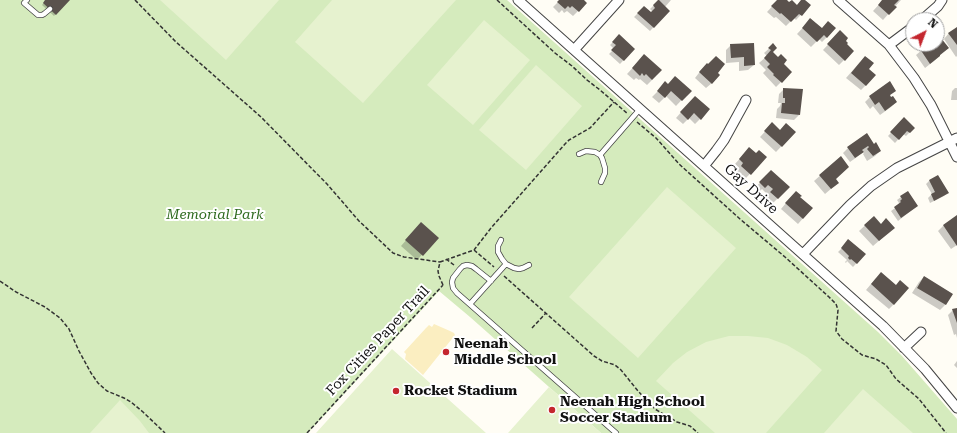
<!DOCTYPE html>
<html>
<head>
<meta charset="utf-8">
<style>
	body { margin:0 }
	#map { position:relative; width:957px; height:433px; overflow:hidden; background:#fffdf5; font-family:"Roboto Serif",serif }
	canvas { display:block }
	.north { position:absolute; left:905px; top:12px; width:40px; height:40px; box-sizing:border-box; background:#fff; border:1px solid #a0a0a0; border-radius:50%; rotate:42deg; font-size:11px; font-weight:700; line-height:16px; text-align:center; color:#111 }
	.north::after { content:''; display:block; margin:auto; width:14px; height:18px; background:#c4262e; clip-path:polygon(50% 0,100% 100%,50% 72%,0 100%) }
</style>
</head>
<body>
<div id="map">
<canvas width="957" height="433"></canvas>
<div class="north">N</div>
</div>
<script>
const c = document.querySelector('canvas').getContext('2d');
c.lineJoin = 'round';
function paint(path, color) {
  c.fillStyle = color;
  c.fill(path, 'evenodd');
}
function shape(rows) {
  const path = new Path2D();
  for (const r of rows) {
    path.moveTo(r[0], r[1]);
    for (let i = 2; i < r.length; i += 2) path.lineTo(r[i], r[i + 1]);
  }
  return path;
}
function stroke(path, color, width, dash) {
  c.strokeStyle = color;
  c.lineWidth = width;
  c.lineCap = dash ? 'butt' : 'round';
  c.setLineDash(dash || []);
  c.stroke(path);
}
function drawText(font, color, halo, rows, align = 'center') {
  c.font = font + ' "Roboto Serif",serif';
  c.lineWidth = 4;
  c.setLineDash([]);
  c.textBaseline = 'middle';
  c.strokeStyle = halo;
  c.fillStyle = color;
  for (const [text, x, y, turn = 0] of rows) {
    c.save();
    c.translate(x, y);
    c.rotate((+turn || 0) * Math.PI / 180);
    c.textAlign = isNaN(turn) ? turn : align;
    if (halo) c.strokeText(text, 0, 0);
    c.fillText(text, 0, 0);
    c.restore();
  }
}
const green = shape([
	[0,0,507,0,878,332,902,356,957,419,957,433,601,433,470,317,439,291,308,433,0,433]
]);
const sand = shape([
	[434,324,450,331,454,333,455,335,423,375,405,359,406,354,404,352,426,328,429,325,432,327]
]);
const pitch = shape([
	[160,0,279,0,226,60],
	[332,0,456,0,363,103,295,42],
	[484,20,530,60,473,125,427,85],
	[536,65,582,106,526,170,479,130],
	[667,187,736,248,638,358,569,297],
	[729,336,748,336,768,338,787,345,807,357,822,370,766,433,715,433,656,381,673,363,687,352,706,342],
	[392,349,486,433,316,433],
	[549,387,601,433,508,433],
	[863,389,913,433,824,433],
	[120,400,140,421,149,433,90,433]
]);
const shadow = shape([
	[46,0,68,0,54,16,42,5],
	[560,0,582,0,586,3,573,16,567,11,564,13,562,10,559,13,553,7],
	[659,0,671,0,665,7,669,11,650,31,634,17,644,7,651,14,653,12,650,9],
	[778,0,785,0,789,4,796,6,802,0,804,0,810,5,796,20,794,18,786,26,776,17,774,18,767,12],
	[883,0,901,0,883,20,873,11],
	[811,19,827,37,822,42,819,39,811,47,797,34],
	[957,29,957,56,956,57,944,39,949,33],
	[840,32,845,44,853,51,839,65,823,50],
	[619,36,634,49,620,64,609,54,614,49,610,45],
	[937,43,948,48,934,61,925,68,916,55,929,44,932,46,935,44,937,44],
	[731,45,754,65,748,70,739,71,739,62,726,63,726,50],
	[773,45,772,52,791,72,776,87,763,73,766,70,759,63,767,56,764,53],
	[639,61,652,80,647,85,640,79,639,80,636,78,634,80,627,74],
	[860,62,866,85,861,90,846,78],
	[702,69,716,73,712,83,706,88,695,78],
	[666,83,668,85,690,91,676,106,666,96,659,103,652,97],
	[955,88,957,88,957,100,951,100,952,91],
	[784,89,799,115,794,120,776,118,777,109,780,106,781,103,778,103,779,94],
	[895,91,889,96,896,102,891,107,880,115,873,106,870,109,865,102,870,97],
	[690,102,700,119,695,124,689,118,683,124,676,118],
	[904,119,914,128,906,136,903,134,895,143,888,136],
	[772,124,780,131,795,132,776,152,760,137],
	[874,145,880,151,875,156,867,161,863,154,864,153,863,151,857,157,850,162,843,153,848,148],
	[744,154,755,154,766,157,745,179,736,171,739,168,735,164],
	[840,158,832,188,825,194,814,181],
	[771,171,778,198,772,204,766,198,768,195,762,189,759,192,755,188],
	[938,177,947,193,944,196,930,203,928,198,932,194,926,184,929,181],
	[791,197,799,197,812,208,798,224,781,209],
	[901,197,917,206,898,221,891,211,898,206,899,203,897,200],
	[874,217,888,233,873,246,859,231],
	[957,217,957,245,951,249,938,231,943,226],
	[416,229,437,239,417,260,401,246],
	[849,241,865,254,853,267,847,261,846,263,845,262,847,260,838,252],
	[924,277,952,294,945,305,940,310,912,293,919,282],
	[876,278,895,286,894,304,889,309,866,290],
	[957,309,957,338,956,334,954,335,948,315,953,310],
	[957,361,957,368,954,365]
]);
const building = shape([
	[45,0,70,0,56,15,43,3],
	[559,0,584,0,587,3,579,12,572,6,570,8,568,6,565,9,557,2],
	[658,0,659,0,670,11,654,28,637,13,644,6,651,12,655,8,653,5],
	[777,0,787,0,789,2,792,0,797,5,801,0,805,0,811,5,802,16,799,14,791,22,781,13,780,14,771,6],
	[882,0,899,0,894,5,897,7,889,15,878,5],
	[810,18,822,28,828,21,836,28,827,38,824,35,817,42,802,28],
	[957,27,957,45,948,33],
	[840,30,848,38,846,41,848,43,847,44,854,51,845,61,827,44],
	[619,34,635,49,624,61,611,50,616,45,612,42],
	[941,38,949,48,940,55,940,56,930,64,920,49,927,44,931,44,932,45,934,44,937,44,937,41],
	[754,43,755,65,744,66,744,57,731,58,730,44],
	[773,43,777,48,773,52,778,57,781,54,787,60,784,64,792,72,782,83,773,75,774,74,767,67,770,64,764,58,771,50,768,48],
	[644,54,662,70,652,80,646,74,644,76,642,73,640,76,632,68],
	[716,56,725,64,718,73,720,75,712,84,699,72,707,63,708,64],
	[865,56,874,63,869,69,876,75,866,86,851,73],
	[675,76,692,91,682,101,671,91,665,98,657,91,665,81,668,84],
	[890,81,896,91,890,95,891,97,893,96,897,102,885,111,879,102,875,105,869,96],
	[783,88,803,89,800,115,781,113,782,103,785,103,785,98,783,98],
	[695,96,710,109,701,120,694,113,688,120,680,112],
	[904,117,915,128,910,133,907,131,899,140,890,132],
	[772,122,780,130,786,123,796,132,782,147,764,131],
	[867,133,874,144,876,142,881,151,873,156,867,149,869,147,868,146,862,150,864,152,855,158,847,147],
	[749,147,756,153,759,150,767,157,751,175,741,166,743,163,739,159],
	[841,156,849,167,836,179,839,183,831,189,819,175],
	[771,170,790,187,778,199,770,192,773,189,768,185,765,188,759,182],
	[938,175,949,193,934,201,931,194,935,192,929,180],
	[796,191,802,196,800,197,813,208,803,219,785,203],
	[908,191,918,206,901,218,894,207,901,202,900,201,902,199,900,196],
	[957,215,957,246,943,225],
	[874,216,881,224,886,218,895,228,879,241,864,225],
	[421,222,439,238,423,256,405,240],
	[848,239,866,254,857,264,851,259,850,260,848,258,849,256,841,248],
	[881,272,896,285,900,280,909,288,894,305,871,284],
	[924,276,953,294,946,305,917,288],
	[957,308,957,323,952,309]
]);
const path = shape([
	[135,0,176,42,261,117,327,184,359,221,393,253,404,257,440,262],
	[497,0,555,53,572,66,587,80,600,90,628,114],
	[637,122,656,138,679,164,740,219,785,257,829,297,836,304,838,310,836,331,842,339,862,355,876,359,886,365,896,379,919,399,946,433],
	[474,250,494,267],
	[446,259,454,265],
	[504,276,594,356,602,361,615,365,621,370,638,391,655,409,677,422,690,426,698,433],
	[0,281,16,292,45,307,60,318,69,329,79,351,91,373,98,383,107,391,124,398,131,402,143,412,165,433],
	[443,285,439,276,438,271,440,262,474,250,491,228,565,144,569,140,590,128,614,102],
	[532,328,546,313],
	[307,433,443,285]
]);
const lane = shape([
	[27,0,24,3,38,15,42,15,44,14,50,9],
	[579,154,586,151,595,152,600,155,602,158,605,168,605,173,601,182],
	[600,155,640,109],
	[501,240,498,246,498,252,502,259,506,264,514,268,519,269,523,268,529,265],
	[491,281,476,269,472,266,467,265,463,266,460,269,453,278,452,282,453,288,457,293,616,433],
	[470,304,506,264]
]);
const street = shape([
	[518,0,883,326,925,369,957,408],
	[838,0,889,45,914,78,931,105,957,157],
	[922,20,938,6,942,0],
	[889,45,913,27],
	[574,50,619,0],
	[704,166,716,151,724,140,746,100],
	[803,254,850,205,871,186,897,168,957,138],
	[904,348,921,332]
]);
const markers = [
	[446,352,4,"#c4262e"],
	[396,391,4,"#c4262e"],
	[552,410,4,"#c4262e"]
];
const streetNames = [
	["Gay Drive",751,189,42],
	["Fox Cities Paper Trail",378,341,-47]
];
const parkNames = [
	["Memorial Park",215,215]
];
const poiNames = [
	["Neenah",454,344],
	["Middle School",454,360],
	["Rocket Stadium",404,391],
	["Neenah High School",560,402],
	["Soccer Stadium",560,418]
];
paint(green, '#d5ebbd');
paint(sand, '#fbeec1');
paint(pitch, '#e6f2cf');
paint(shadow, '#0003');
paint(building, '#5a524d');
stroke(lane, '#444', 6);
stroke(street, '#444', 11);
stroke(path, '#333', 1.5, [4, 2]);
stroke(lane, '#fff', 4.5);
stroke(street, '#fff', 9);
for (const [x, y, r, color] of markers) {
  const dot = new Path2D();
  dot.arc(x, y, r, 0, 2 * Math.PI);
  c.fillStyle = color;
  c.fill(dot);
  stroke(dot, '#fff', 1.5);
}
drawText('14px', '#111', '#fff', streetNames);
drawText('italic 14px', '#2f6b1f', '#fff', parkNames);
drawText('bold 14px', '#111', '#fff', poiNames, 'left');
</script>
</body>
</html>
